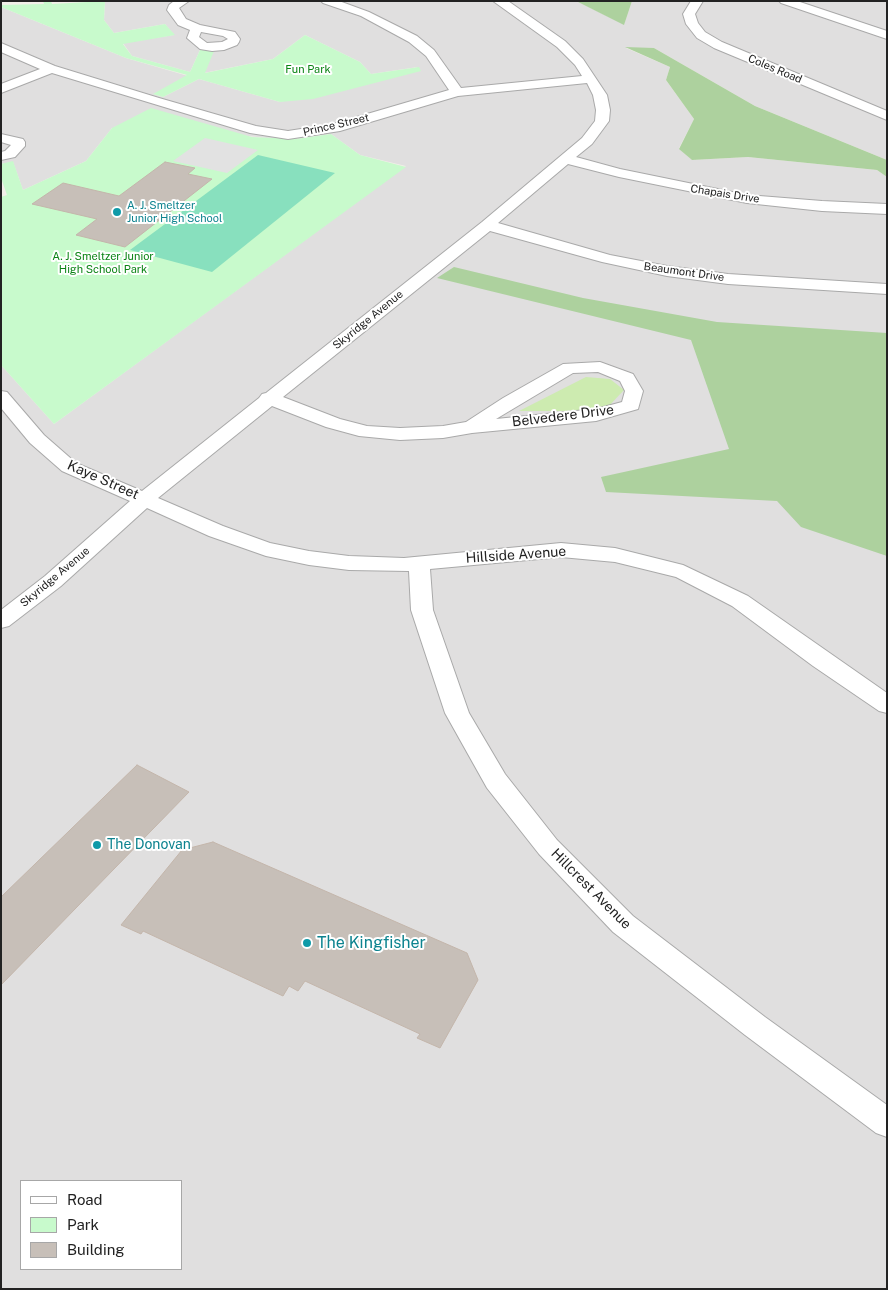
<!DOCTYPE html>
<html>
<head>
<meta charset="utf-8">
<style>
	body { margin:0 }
	#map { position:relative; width:888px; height:1290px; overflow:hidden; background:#f2efe9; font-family:"Public Sans",sans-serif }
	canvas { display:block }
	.frame { position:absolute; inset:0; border:2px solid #222; pointer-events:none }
	.legend { position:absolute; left:20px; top:1180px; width:162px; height:90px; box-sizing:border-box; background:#fff; border:1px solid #a7a7a7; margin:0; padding:6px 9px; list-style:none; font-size:15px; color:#222 }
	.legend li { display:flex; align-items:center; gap:10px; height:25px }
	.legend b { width:25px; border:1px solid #a7a7a7 }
</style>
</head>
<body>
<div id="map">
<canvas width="888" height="1290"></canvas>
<div class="frame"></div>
<ul class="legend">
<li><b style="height:6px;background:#fff"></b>Road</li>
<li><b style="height:14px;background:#c8facc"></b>Park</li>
<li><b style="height:14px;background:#c7bfb8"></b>Building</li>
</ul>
</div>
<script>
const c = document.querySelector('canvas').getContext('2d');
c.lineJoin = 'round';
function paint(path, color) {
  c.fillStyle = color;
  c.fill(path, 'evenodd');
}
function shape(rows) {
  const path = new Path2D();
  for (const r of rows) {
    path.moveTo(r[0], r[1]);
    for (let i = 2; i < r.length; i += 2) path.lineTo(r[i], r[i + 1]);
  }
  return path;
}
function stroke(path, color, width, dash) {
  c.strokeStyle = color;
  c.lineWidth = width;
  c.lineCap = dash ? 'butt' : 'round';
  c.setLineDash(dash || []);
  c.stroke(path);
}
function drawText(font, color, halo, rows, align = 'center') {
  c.font = font + ' "Public Sans",sans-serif';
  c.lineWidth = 4;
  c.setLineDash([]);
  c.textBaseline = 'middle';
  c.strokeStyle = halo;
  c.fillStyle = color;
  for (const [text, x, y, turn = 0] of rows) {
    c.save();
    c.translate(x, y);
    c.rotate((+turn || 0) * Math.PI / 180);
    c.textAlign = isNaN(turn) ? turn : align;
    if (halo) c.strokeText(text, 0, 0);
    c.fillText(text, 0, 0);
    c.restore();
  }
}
const residential = shape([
	[105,1,576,1,624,24,632,1,887,1,887,160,755,106,654,48,626,48,670,67,666,80,694,119,679,148,692,160,748,157,877,170,887,177,887,1289,1,1289,1,365,54,424,406,166,360,155,331,134,295,139,275,139,239,135,112,128,86,161,23,190,13,162,1,164,1,7,126,58,188,76,154,94,163,97,199,79,280,102,418,67,371,74,360,62,305,35,273,59,204,73,205,51,200,50,190,72,132,56,123,43,174,35,165,24,114,33,104,20],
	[21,1181,181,1181,181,1269,21,1269]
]);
const grass = shape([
	[586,377,610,379,624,390,607,408,573,411,519,411]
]);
const forest = shape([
	[576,1,632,1,624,25],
	[625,47,654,48,755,106,887,160,887,177,877,170,748,157,692,160,679,149,694,119,666,80,670,67],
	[454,267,583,298,717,322,887,333,887,556,801,527,777,501,606,492,601,477,729,449,691,340,437,278]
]);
const park = shape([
	[43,1,51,1,52,4,105,1,104,20,114,33,165,24,175,35,123,44,132,56,190,72,200,50,214,51,205,73,273,59,305,35,360,62,371,74,419,67,421,71,313,99,280,102,199,79,163,97,153,94,187,75,126,58,1,7,1,5,44,4],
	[151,108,252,137,295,139,331,134,360,155,406,167,54,424,1,365,1,197,7,195,1,178,1,164,13,161,23,190,86,161,112,128]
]);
const pitch = shape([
	[258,155,335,173,212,272,130,250]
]);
const parking = shape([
	[205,138,258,150,227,173,173,161]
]);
const building = shape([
	[165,162,195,168,188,174,212,179,125,247,76,235,97,219,32,204,63,183,119,196,165,162],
	[137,765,189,792,1,985,1,897,137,765],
	[213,842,467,953,478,980,440,1048,417,1038,420,1034,305,981,298,991,289,986,283,996,143,931,141,934,121,925,182,850,213,842]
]);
const minor = shape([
	[174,1,189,1,179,8,186,19,200,25,235,32,240,39,239,42,237,45,224,50,212,51,200,49,187,38,190,30,178,25,167,10,169,5,174,1],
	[201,32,223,36,228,39,222,42,207,43,199,37,201,32],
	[321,1,339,1,369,12,417,36,434,50,461,88,582,76,575,65,557,47,493,1,508,1,565,41,583,59,607,95,610,110,609,121,592,144,576,157,620,169,747,195,822,201,887,204,887,214,822,211,747,203,619,177,568,164,498,223,610,255,667,266,728,274,887,284,887,294,728,284,667,276,602,262,490,231,283,397,340,419,367,426,400,428,443,426,466,422,503,398,563,364,600,362,633,374,643,391,638,409,596,421,472,433,443,438,400,440,359,436,326,427,272,406,158,498,223,526,270,543,309,551,349,556,404,558,561,543,615,548,683,565,748,596,887,693,887,713,879,711,813,666,732,606,676,577,615,562,561,557,430,569,433,610,469,713,505,774,557,840,633,916,765,1017,887,1105,887,1137,876,1133,745,1035,613,932,539,854,487,788,445,713,411,610,409,571,349,570,309,565,266,556,209,536,147,508,61,586,9,626,1,628,1,610,45,576,130,501,62,471,30,443,1,408,1,391,7,392,44,435,76,463,142,491,259,398,262,394,266,393,482,222,582,138,595,121,596,110,593,95,587,83,458,96,340,131,288,139,250,133,52,73,1,93,1,84,40,69,1,52,1,43,55,66,159,98,256,126,288,131,333,124,449,90,426,56,409,42,361,16,323,3,321,1],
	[598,372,620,381,625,391,622,402,596,409,496,419,573,373,598,372],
	[691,1,703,1,695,14,698,23,705,32,722,42,887,111,887,120,714,48,697,38,686,24,683,14,691,1],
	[779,1,797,1,887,31,887,39,781,3,779,1],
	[1,134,23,139,25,142,25,146,15,157,1,160,1,152,5,151,11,145,1,142,1,134]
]);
const markers = [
	[117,212,5,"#0f9aa8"],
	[97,845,5,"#0f9aa8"],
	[307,943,5,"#0f9aa8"]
];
const farStreetnames = [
	["Coles Road",775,69,23],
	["Prince Street",336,125,-13],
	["Chapais Drive",725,194,9],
	["Beaumont Drive",684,272,8],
	["Skyridge Avenue",368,320,-39],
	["Skyridge Avenue",55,577,-40]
];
const farParknames = [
	["Fun Park",308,70],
	["A. J. Smeltzer Junior",103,257],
	["High School Park",103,270]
];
const farCulturenames = [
	["A. J. Smeltzer",127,206],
	["Junior High School",127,219]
];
const streetNames = [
	["Belvedere Drive",563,416,-7],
	["Kaye Street",103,480,24],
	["Hillside Avenue",516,555,-4],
	["Hillcrest Avenue",591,889,45]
];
const cultureNames = [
	["The Donovan",107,845]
];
const nearCulturenames = [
	["The Kingfisher",317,943]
];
paint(residential, '#e0dfdf');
paint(grass, '#cdebb0');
paint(forest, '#add19e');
paint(park, '#c8facc');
paint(pitch, '#88e0be');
paint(parking, '#e2e2e2');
paint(building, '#c7bfb8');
stroke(building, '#c4b6ab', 1);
stroke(minor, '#a9a9a9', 2);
paint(minor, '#fff');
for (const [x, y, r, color] of markers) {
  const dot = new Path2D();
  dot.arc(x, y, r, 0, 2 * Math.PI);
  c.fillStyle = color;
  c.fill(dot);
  stroke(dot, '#fff', 2);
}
drawText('11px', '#222', '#fff', farStreetnames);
drawText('11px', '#0c8416', '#fff', farParknames);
drawText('11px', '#0d838f', '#fff', farCulturenames, 'left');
drawText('14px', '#222', '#fff', streetNames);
drawText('14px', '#0d838f', '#fff', cultureNames, 'left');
drawText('16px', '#0d838f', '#fff', nearCulturenames, 'left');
</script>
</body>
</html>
